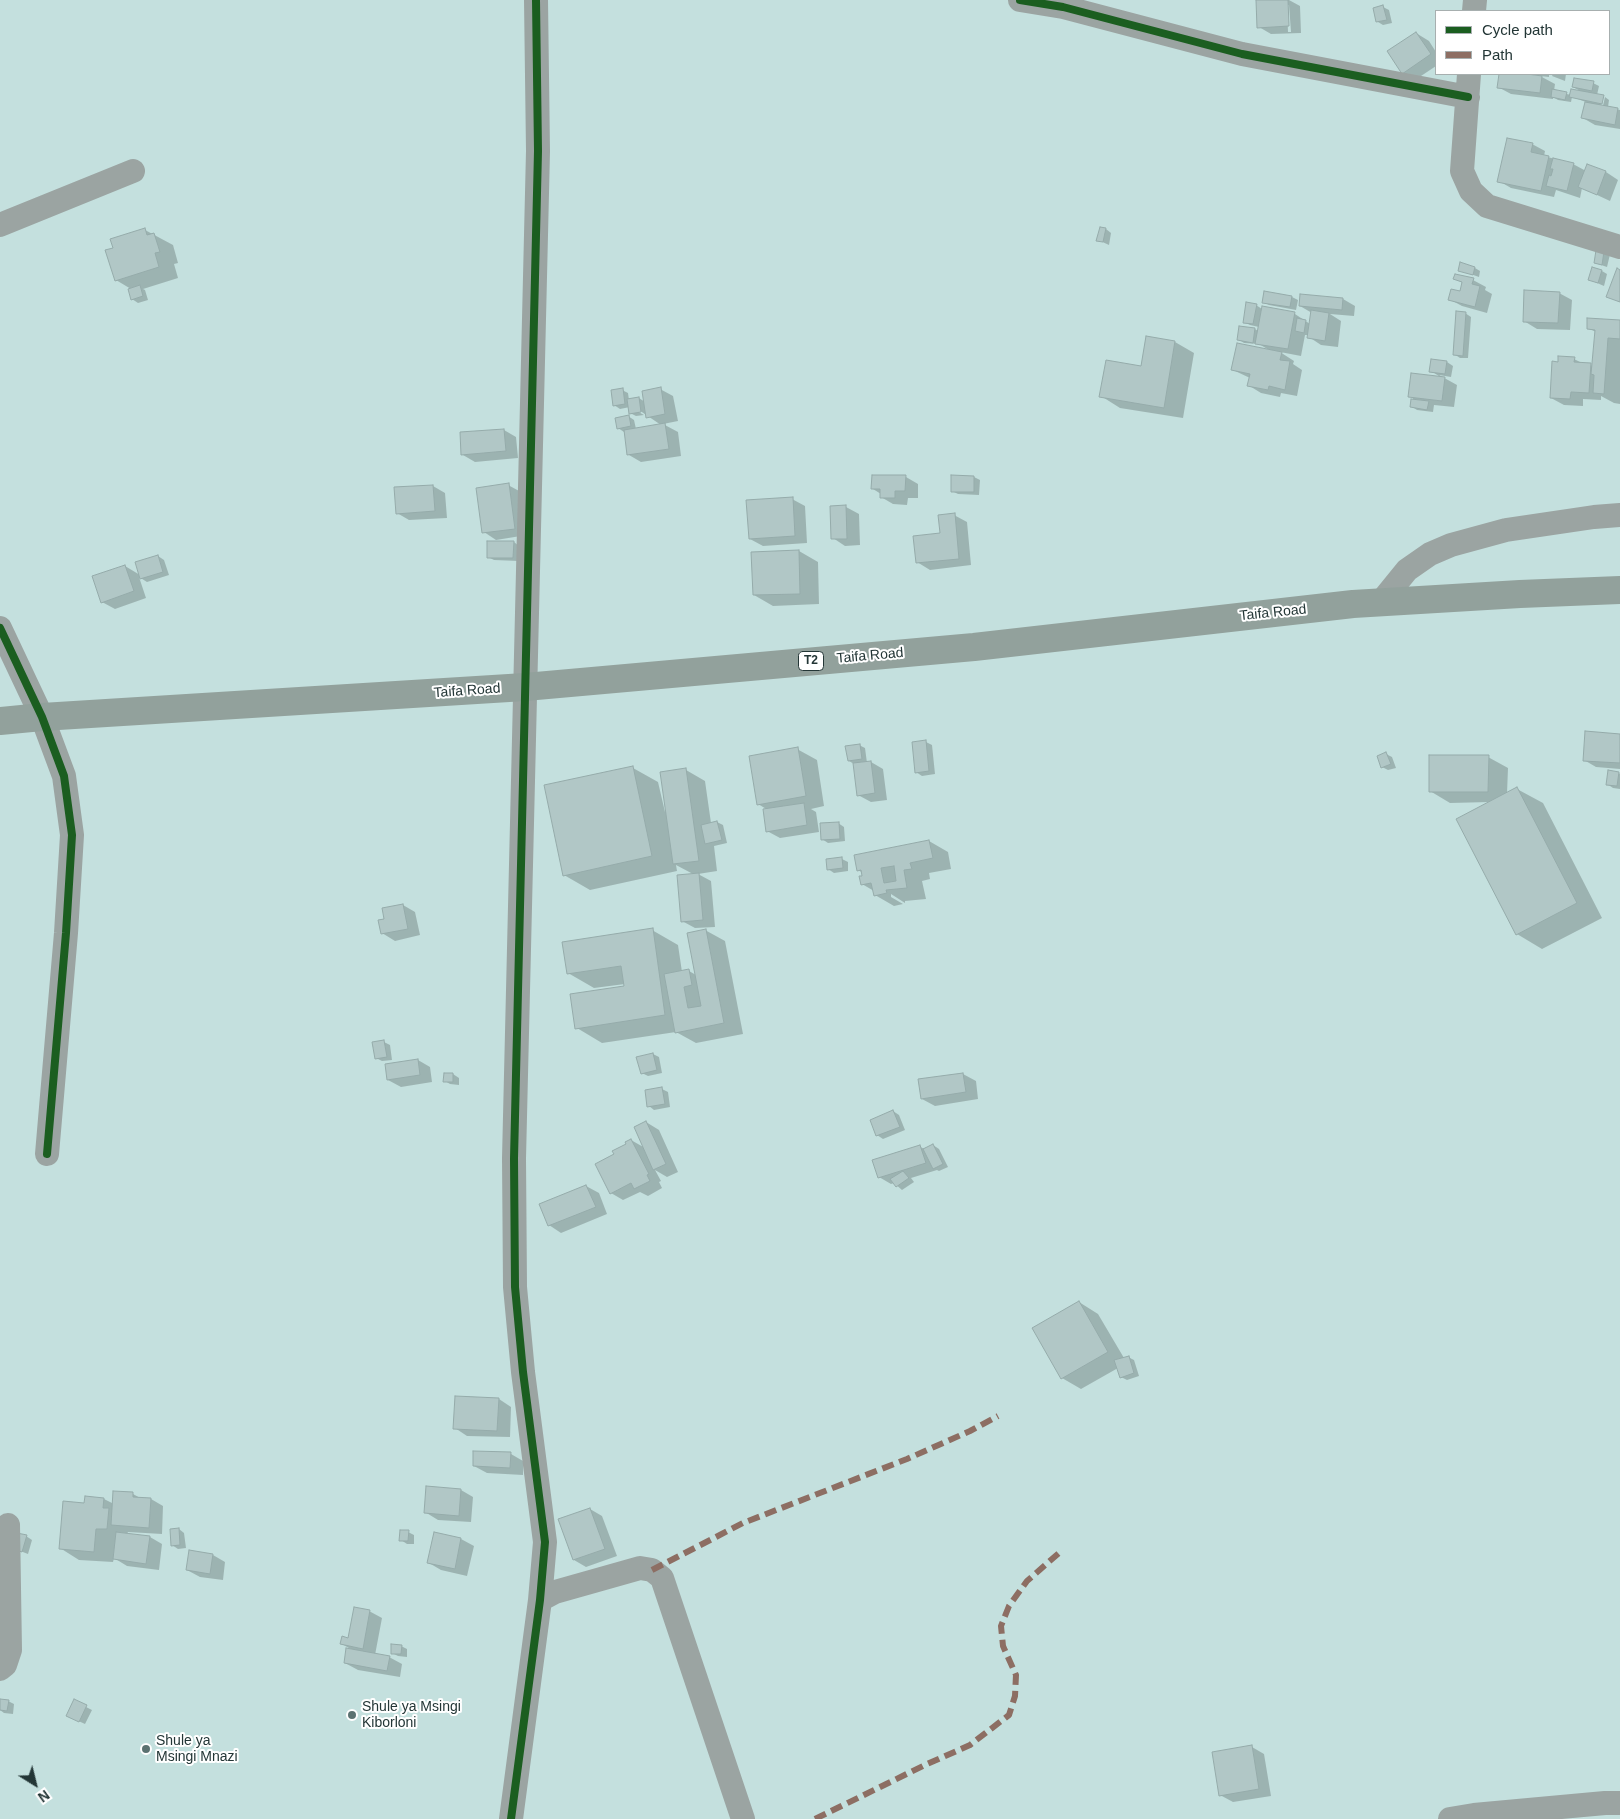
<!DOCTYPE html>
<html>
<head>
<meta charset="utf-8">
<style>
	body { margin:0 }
	#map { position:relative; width:1620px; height:1819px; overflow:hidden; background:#c4e0de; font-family:Arial,sans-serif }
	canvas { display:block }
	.legend { position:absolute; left:1435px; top:10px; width:175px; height:65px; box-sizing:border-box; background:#fff; border:1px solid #a7afaf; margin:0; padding:6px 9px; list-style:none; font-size:15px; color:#233636 }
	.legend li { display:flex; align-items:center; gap:10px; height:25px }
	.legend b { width:25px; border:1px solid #a7afaf }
	.north { position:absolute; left:10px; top:1759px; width:50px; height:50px; -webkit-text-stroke:4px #fff; paint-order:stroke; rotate:144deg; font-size:14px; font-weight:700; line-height:20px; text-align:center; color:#233636 }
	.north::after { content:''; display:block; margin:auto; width:18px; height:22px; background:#233636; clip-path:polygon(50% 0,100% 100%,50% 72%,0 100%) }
</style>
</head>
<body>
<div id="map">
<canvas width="1620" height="1819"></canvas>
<ul class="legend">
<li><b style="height:6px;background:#1b5e20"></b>Cycle path</li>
<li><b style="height:6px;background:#8d6e63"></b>Path</li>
</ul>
<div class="north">N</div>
</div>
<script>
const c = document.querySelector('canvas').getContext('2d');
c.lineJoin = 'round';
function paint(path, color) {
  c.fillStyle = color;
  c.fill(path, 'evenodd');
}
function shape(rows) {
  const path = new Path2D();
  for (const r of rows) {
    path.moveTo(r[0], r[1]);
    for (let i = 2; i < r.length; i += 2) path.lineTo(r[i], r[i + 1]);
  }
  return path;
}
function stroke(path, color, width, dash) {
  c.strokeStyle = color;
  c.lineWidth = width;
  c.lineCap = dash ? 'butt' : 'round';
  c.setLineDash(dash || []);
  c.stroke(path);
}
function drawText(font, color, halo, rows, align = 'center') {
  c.font = font + ' Arial,sans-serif';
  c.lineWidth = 4;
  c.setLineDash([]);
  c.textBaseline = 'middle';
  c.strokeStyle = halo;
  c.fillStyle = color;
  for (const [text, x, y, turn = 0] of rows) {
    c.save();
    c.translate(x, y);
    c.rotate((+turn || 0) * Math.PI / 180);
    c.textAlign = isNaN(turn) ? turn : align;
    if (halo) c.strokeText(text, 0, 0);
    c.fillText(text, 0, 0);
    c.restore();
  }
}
const shadow = shape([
	[1268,0,1289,0,1300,6,1301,33,1271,34,1259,27],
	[1287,5,1289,5,1291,32,1288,32],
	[1383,7,1389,10,1392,23,1383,25,1378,22],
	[1416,33,1429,41,1436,52,1436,66,1415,80,1403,73],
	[1500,74,1532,76,1533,74,1533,76,1540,76,1535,74,1549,74,1549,77,1540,76,1555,84,1554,91,1571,95,1582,92,1573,87,1593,83,1599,86,1597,95,1602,97,1600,110,1602,110,1605,97,1609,100,1608,107,1620,110,1620,129,1595,125,1583,118,1586,102,1572,97,1571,102,1558,100,1553,97,1553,99,1511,94,1498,87],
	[1553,74,1566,74,1565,81,1552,76],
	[1532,144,1545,151,1544,156,1573,164,1586,171,1588,166,1606,172,1618,180,1610,201,1582,188,1580,198,1556,190,1554,197,1511,188,1499,181],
	[1106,229,1111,233,1109,245,1098,240],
	[145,230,173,245,178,263,174,264,178,278,143,289,145,290,148,300,138,303,132,299,131,289,116,280,115,249],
	[1598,245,1611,250,1607,267,1595,263],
	[1475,268,1480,271,1479,277,1459,270],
	[1602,271,1607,274,1604,286,1590,280],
	[1455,279,1473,280,1486,287,1485,290,1492,294,1487,313,1462,306,1449,299,1460,293,1463,283],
	[1559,293,1572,300,1570,330,1537,329,1524,321],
	[1292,297,1298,300,1296,310,1269,305,1263,302],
	[1343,299,1355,306,1354,316,1330,314,1341,321,1338,347,1321,345,1309,337,1309,335,1305,335,1301,356,1280,352,1294,361,1293,364,1302,370,1297,396,1281,393,1280,397,1261,393,1248,385,1250,378,1233,370,1269,350,1259,344,1244,343,1238,339,1255,329,1258,331,1259,327,1250,325,1244,322,1256,305,1262,309,1295,314,1310,324,1312,313,1300,306],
	[1465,313,1471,317,1468,358,1460,358,1454,354],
	[1620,321,1620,404,1614,403,1601,396,1601,400,1583,399,1583,406,1564,405,1551,398,1559,363,1574,359,1582,363,1593,366,1596,332,1588,328],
	[1147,338,1175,342,1194,353,1183,418,1120,408,1101,396,1142,368],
	[1447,362,1453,366,1451,377,1439,375,1457,385,1454,407,1434,405,1433,412,1417,410,1411,406,1413,398,1409,396,1442,378,1431,371],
	[660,389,673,396,678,421,663,424,678,432,681,456,641,462,629,455,624,432,618,428,628,416,634,420,636,429,661,425,636,408,635,410,644,415,636,416,630,413,630,407,620,409,614,405,622,390,628,393,629,400,639,398,645,402],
	[504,430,516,437,518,458,475,462,463,455],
	[953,476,974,477,980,480,979,495,958,494,952,491],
	[906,477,918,484,918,498,908,498,907,505,893,504,881,497,881,494,873,489],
	[508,485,521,492,527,535,496,540,484,532],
	[433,486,445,493,447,518,409,520,397,513],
	[792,499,805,506,807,543,763,546,750,539],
	[846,507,859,514,860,545,845,546,833,538],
	[954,515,967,522,971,565,930,570,917,562,941,534],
	[514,542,519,546,519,561,494,560,488,557],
	[799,551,818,562,819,604,773,606,754,595],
	[158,556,164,560,169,575,147,582,139,577,146,598,115,609,102,602,125,566,140,575],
	[1620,735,1620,769,1596,767,1584,760],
	[926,742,932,745,935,774,922,776,916,772],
	[859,745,865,748,867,763,871,762,883,769,887,800,871,802,858,795,854,764,849,761],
	[797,749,817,760,824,806,811,809,816,812,819,832,780,838,767,831,768,810,758,804],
	[1386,754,1392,757,1396,768,1388,770,1382,767],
	[1488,757,1508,768,1507,794,1517,789,1543,803,1602,918,1542,949,1517,934,1490,802,1450,803,1430,791],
	[633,768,658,782,665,812,667,811,686,770,705,781,711,823,717,822,723,825,727,843,714,846,717,871,698,874,711,881,715,927,695,928,682,921,693,874,676,865,677,871,590,890,564,875],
	[1619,773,1620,774,1620,789,1613,788,1607,784],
	[838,823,844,827,845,841,828,843,822,839],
	[929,841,948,852,951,869,929,873,930,879,922,881,926,899,905,901,905,903,891,894,891,897,903,904,894,906,875,895,874,891,862,884,863,873,858,870],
	[842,859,848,862,848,871,834,873,828,869],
	[403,905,415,912,420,935,395,941,382,933,386,920],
	[652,930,678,945,682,972,689,971,696,975,705,930,725,941,743,1034,696,1043,676,1032,602,1043,577,1028,625,987,625,984,594,988,568,973],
	[384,1042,390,1045,392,1060,382,1061,376,1058],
	[653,1054,659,1057,662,1073,648,1076,642,1073],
	[418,1060,430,1067,432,1082,401,1087,388,1080],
	[453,1074,459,1078,459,1085,450,1084,445,1081],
	[963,1074,976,1081,978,1099,935,1106,922,1099],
	[662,1089,668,1092,670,1107,654,1110,649,1106],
	[893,1111,899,1115,905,1130,883,1139,877,1135],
	[646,1122,659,1130,678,1172,667,1177,655,1170,661,1181,659,1182,662,1188,648,1196,640,1192,623,1200,611,1193,615,1155,631,1140,645,1148],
	[933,1145,939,1149,948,1167,939,1171,937,1170,911,1178,914,1182,902,1190,894,1183,891,1184,879,1177,920,1147,925,1149],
	[586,1186,599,1193,607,1214,561,1233,549,1225],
	[1079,1302,1098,1314,1124,1358,1128,1357,1134,1360,1139,1376,1127,1380,1121,1377,1118,1368,1081,1389,1062,1378],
	[499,1399,511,1407,510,1437,467,1436,455,1428],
	[511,1454,523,1461,523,1475,487,1473,474,1466],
	[461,1490,473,1497,471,1522,438,1520,425,1512],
	[115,1493,133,1494,142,1499,151,1499,163,1506,162,1534,128,1532,127,1534,150,1537,162,1544,159,1570,127,1566,114,1558,113,1562,79,1560,60,1548,85,1504,104,1499,114,1504],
	[590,1509,602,1516,617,1556,586,1567,574,1560],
	[179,1529,184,1533,186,1548,178,1549,172,1545],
	[408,1532,414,1535,414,1544,407,1544,401,1540],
	[435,1533,461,1539,474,1546,467,1576,441,1570,429,1563],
	[26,1536,32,1540,28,1554,15,1549],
	[213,1555,225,1562,223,1580,200,1577,187,1570],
	[369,1611,382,1618,375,1655,389,1657,402,1664,400,1677,358,1670,345,1663,354,1651,342,1644,349,1639],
	[401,1646,407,1649,407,1657,398,1656,392,1653],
	[0,1700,8,1701,14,1704,13,1714,4,1713,0,1710],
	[86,1707,92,1710,85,1724,74,1719],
	[1252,1747,1264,1754,1271,1796,1233,1802,1220,1795]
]);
const building = shape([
	[1256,0,1288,0,1289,26,1257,28,1256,0],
	[1383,5,1387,20,1376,22,1373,8,1383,5],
	[1416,32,1431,54,1402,74,1387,51,1416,32],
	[1499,74,1527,74,1542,76,1540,93,1497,88,1499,74],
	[1574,78,1594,81,1592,91,1572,87,1574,78],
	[1552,89,1567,92,1565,100,1551,97,1552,89],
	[1571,89,1604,95,1602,104,1569,97,1571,89],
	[1585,102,1618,108,1615,125,1581,118,1585,102],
	[1507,138,1533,143,1531,152,1549,156,1541,191,1497,182,1507,138],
	[1553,158,1574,163,1567,191,1546,186,1549,175,1551,176,1553,169,1550,169,1553,158],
	[1587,164,1606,171,1597,195,1578,187,1587,164],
	[1100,227,1106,228,1103,242,1096,241,1100,227],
	[145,228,147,235,154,233,160,252,155,253,159,267,115,281,105,250,113,248,110,239,145,228],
	[1597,244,1605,245,1602,265,1594,263,1597,244],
	[1460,262,1475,267,1473,275,1458,271,1460,262],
	[1592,267,1602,270,1598,283,1588,280,1592,267],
	[1617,268,1620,270,1620,302,1606,297,1617,268],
	[1455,274,1474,278,1472,284,1480,286,1475,307,1448,300,1451,289,1460,291,1462,282,1453,279,1455,274],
	[140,285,143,296,131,300,128,289,140,285],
	[1524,290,1560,292,1558,323,1523,322,1524,290],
	[1264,291,1292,296,1290,307,1262,303,1264,291],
	[1300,294,1343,298,1342,310,1299,306,1300,294],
	[1246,302,1257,304,1253,324,1243,323,1246,302],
	[1262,306,1295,312,1288,349,1255,344,1262,306],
	[1311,310,1329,313,1325,341,1307,338,1311,310],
	[1456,311,1466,312,1463,356,1453,355,1456,311],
	[1297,318,1306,320,1304,333,1295,331,1297,318],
	[1587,318,1620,320,1620,339,1608,338,1604,394,1593,393,1594,375,1591,374,1595,330,1587,329,1587,318],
	[1239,326,1255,328,1253,343,1237,340,1239,326],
	[1146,336,1175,341,1164,408,1099,397,1106,360,1141,366,1146,336],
	[1237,343,1282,352,1280,360,1290,361,1285,390,1269,386,1268,390,1247,386,1250,374,1231,370,1237,343],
	[1558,356,1575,357,1574,362,1591,363,1589,393,1571,392,1570,399,1550,398,1552,361,1558,362,1558,356],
	[1431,359,1447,361,1445,374,1429,372,1431,359],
	[1411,373,1445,377,1442,401,1408,397,1411,373],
	[661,387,665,414,646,418,642,391,661,387],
	[623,388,625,404,613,406,611,390,623,388],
	[639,397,641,412,629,414,627,399,639,397],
	[1411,399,1429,401,1427,410,1410,407,1411,399],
	[629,415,631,426,617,429,615,418,629,415],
	[665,423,669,449,627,455,624,430,665,423],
	[504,429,506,451,461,455,460,432,504,429],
	[872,475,906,475,905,491,895,491,895,498,880,498,880,489,871,489,872,475],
	[951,475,974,476,974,492,951,492,951,475],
	[509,483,515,529,482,533,476,488,509,483],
	[433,485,435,511,396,514,394,487,433,485],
	[793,497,795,536,749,539,746,500,793,497],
	[846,505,847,539,831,539,830,506,846,505],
	[955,513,959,559,916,563,913,536,940,533,938,515,955,513],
	[487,541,514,541,513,558,487,558,487,541],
	[799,550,800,594,753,595,751,552,799,550],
	[158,555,163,572,140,579,135,562,158,555],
	[125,565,134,591,101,603,92,576,125,565],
	[1585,731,1620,734,1620,763,1583,761,1585,731],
	[926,740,929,771,915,773,912,742,926,740],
	[860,744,862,759,848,761,845,746,860,744],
	[798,747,806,796,757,805,749,756,798,747],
	[1386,752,1391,764,1381,768,1377,756,1386,752],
	[1429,755,1489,755,1488,792,1429,792,1429,755],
	[871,761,875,793,857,796,853,763,871,761],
	[633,766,652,856,563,876,544,785,633,766],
	[686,768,699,861,673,864,660,772,686,768],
	[1608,770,1619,772,1617,786,1606,785,1608,770],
	[1517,787,1577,903,1516,935,1456,819,1517,787],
	[804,803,807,825,766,832,763,809,804,803],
	[717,821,722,840,705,844,701,825,717,821],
	[839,822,840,839,821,840,820,823,839,822],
	[929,840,933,858,910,863,912,869,904,870,907,888,886,890,887,893,874,896,871,883,861,885,859,876,862,876,861,870,857,871,854,855,929,840],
	[894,866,896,881,884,883,881,868,894,866],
	[842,857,843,868,827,870,826,859,842,857],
	[699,873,703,920,681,922,677,875,699,873],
	[403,904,408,929,381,934,378,920,384,919,382,908,403,904],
	[653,928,665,1015,575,1029,570,994,624,986,621,966,567,974,562,942,653,928],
	[706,929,724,1023,675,1033,664,974,689,969,692,985,684,987,688,1008,701,1006,687,933,706,929],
	[384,1040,387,1057,375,1059,372,1042,384,1040],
	[653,1053,657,1070,641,1074,636,1057,653,1053],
	[418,1059,420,1075,387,1080,385,1064,418,1059],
	[444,1073,453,1073,453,1082,443,1082,444,1073],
	[963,1073,966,1092,921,1099,918,1079,963,1073],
	[662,1087,665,1104,647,1107,645,1090,662,1087],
	[893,1110,900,1127,876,1136,870,1120,893,1110],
	[646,1121,666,1164,653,1170,634,1127,646,1121],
	[631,1139,649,1174,647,1175,650,1181,634,1189,631,1183,610,1194,595,1164,614,1154,612,1151,626,1144,625,1142,631,1139],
	[933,1144,943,1164,933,1169,923,1149,933,1144],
	[920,1145,926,1163,878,1178,872,1160,920,1145],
	[903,1171,909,1178,896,1187,890,1179,903,1171],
	[586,1185,596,1207,548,1226,539,1204,586,1185],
	[1079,1301,1108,1352,1061,1379,1032,1328,1079,1301],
	[1129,1356,1134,1373,1120,1378,1114,1360,1129,1356],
	[455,1396,499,1398,497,1431,453,1429,455,1396],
	[473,1451,511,1452,510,1468,473,1466,473,1451],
	[426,1486,461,1489,459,1516,424,1513,426,1486],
	[113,1491,133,1492,133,1497,151,1498,149,1528,111,1525,113,1491],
	[85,1496,104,1498,103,1508,109,1508,107,1529,96,1529,94,1552,59,1549,63,1501,84,1503,85,1496],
	[590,1508,605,1549,573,1560,558,1519,590,1508],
	[179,1528,180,1545,171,1546,170,1529,179,1528],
	[400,1530,409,1530,408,1541,399,1541,400,1530],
	[116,1532,150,1536,146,1564,113,1559,116,1532],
	[434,1532,461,1538,455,1569,427,1563,434,1532],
	[17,1533,27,1535,22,1552,13,1549,17,1533],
	[189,1550,213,1554,210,1574,186,1570,189,1550],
	[354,1607,370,1610,363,1649,340,1644,342,1636,348,1638,354,1607],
	[391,1644,402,1645,401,1654,391,1654,391,1644],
	[346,1648,390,1656,387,1671,344,1663,346,1648],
	[0,1699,9,1700,7,1711,0,1710,0,1699],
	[74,1699,87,1705,79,1722,66,1716,74,1699],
	[1252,1745,1259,1789,1219,1796,1212,1752,1252,1745]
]);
const minor = shape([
	[1020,0,1063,7,1242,54,1468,97],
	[1474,11,1475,0],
	[1469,74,1462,171,1471,191,1487,206,1620,247],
	[0,225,133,171],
	[1381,602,1407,570,1430,554,1451,545,1506,530,1594,517,1620,515],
	[0,628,42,717,64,776,72,835,66,933,47,1154],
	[540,1600,555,1592,640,1568,652,1570,662,1578,743,1819],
	[0,1669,5,1665,10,1650,8,1525],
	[511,1819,540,1600,545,1542,523,1372,515,1287,514,1158,538,151,536,0],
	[1450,1819,1474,1815,1605,1803,1620,1803]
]);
const trunk = shape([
	[0,721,42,717,525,687,974,647,1353,604,1520,594,1620,590]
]);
const quiet = shape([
	[652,1570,743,1523,907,1459,970,1431,998,1416],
	[815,1819,925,1765,970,1745,1009,1715,1015,1696,1016,1675,1003,1646,1001,1626,1009,1606,1027,1581,1060,1552]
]);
const cycleway = shape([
	[1020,0,1063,7,1242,54,1468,97],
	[0,628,42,717,64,776,72,835,66,933,47,1154],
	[511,1819,540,1600,545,1542,523,1372,515,1287,514,1158,538,151,536,0]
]);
const markers = [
	[352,1715,5,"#5b7271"],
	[146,1749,5,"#5b7271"]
];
const shields = [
	[811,661,25]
];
const shieldNames = [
	["T2",811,661]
];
const streetNames = [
	["Taifa Road",1273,613,-6],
	["Taifa Road",870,656,-5],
	["Taifa Road",467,691,-4]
];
const poiNames = [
	["Shule ya Msingi",362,1707],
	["Kiborloni",362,1723],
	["Shule ya",156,1741],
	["Msingi Mnazi",156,1757]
];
paint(shadow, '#0003');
paint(building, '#b1c7c6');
stroke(building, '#95abaa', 1);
stroke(minor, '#9ba4a2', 24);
stroke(trunk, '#92a19c', 28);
stroke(quiet, '#8d6e63', 6, [12, 6]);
stroke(cycleway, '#1b5e20', 8);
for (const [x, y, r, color] of markers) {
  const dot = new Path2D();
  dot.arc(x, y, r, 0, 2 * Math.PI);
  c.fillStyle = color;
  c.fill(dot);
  stroke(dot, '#fff', 2);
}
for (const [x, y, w] of shields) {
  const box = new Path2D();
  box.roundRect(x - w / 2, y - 9.5, w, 19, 4);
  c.fillStyle = '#fff';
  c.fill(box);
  stroke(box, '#233636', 1);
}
drawText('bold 12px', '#233636', null, shieldNames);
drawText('14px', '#233636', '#fff', streetNames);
drawText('14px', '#233636', '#fff', poiNames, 'left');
</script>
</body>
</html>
